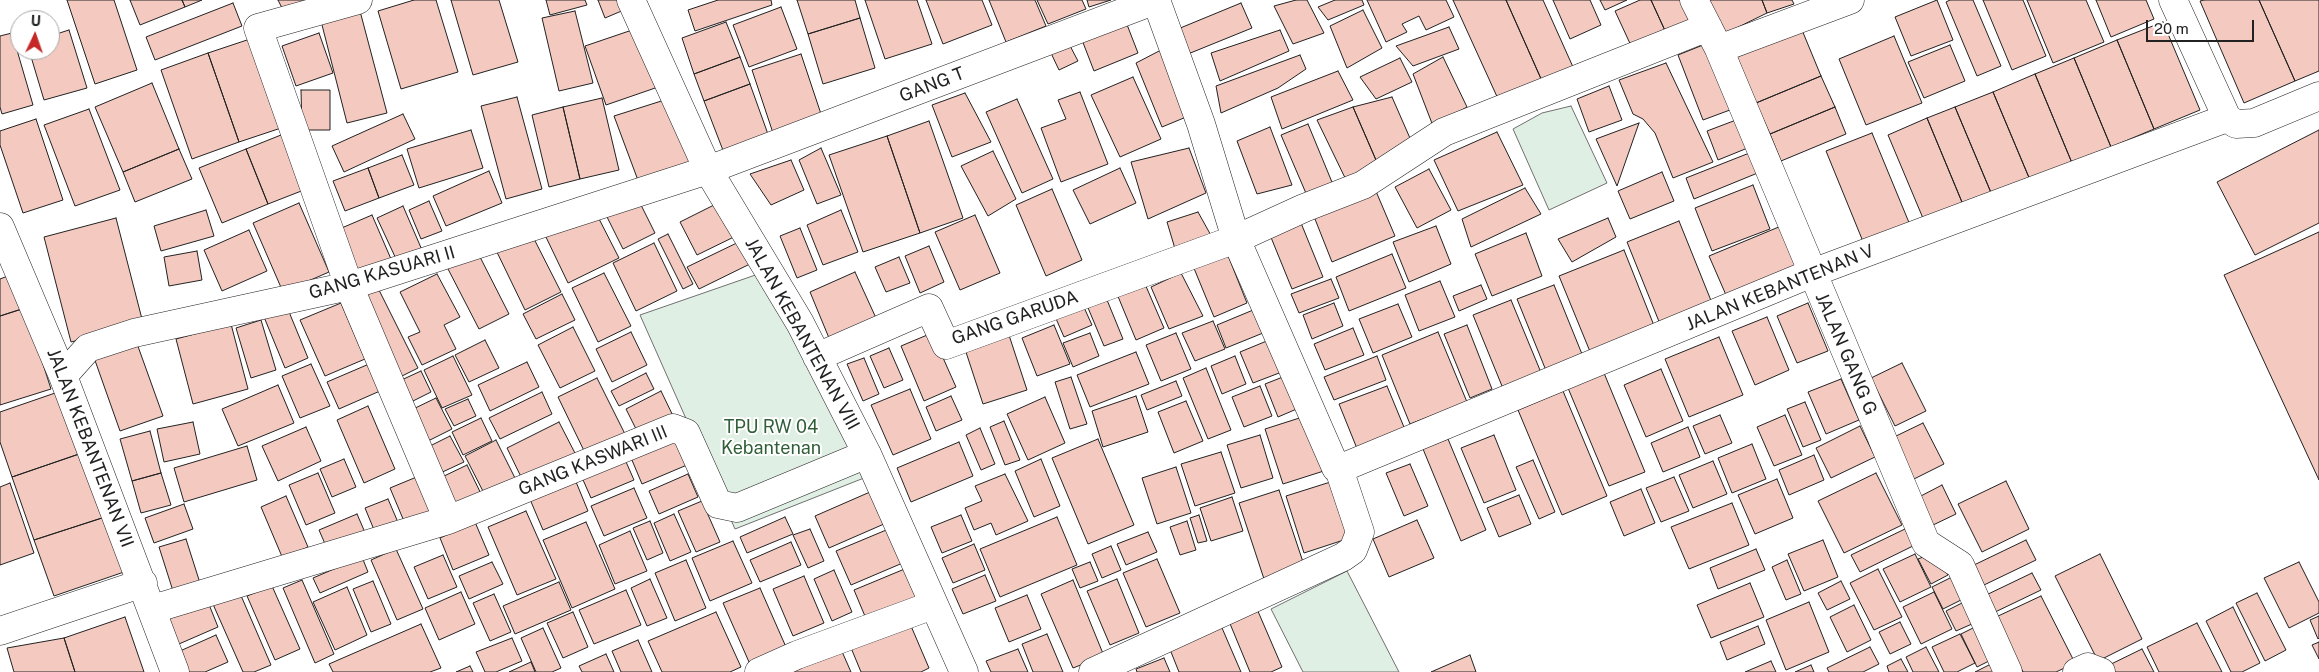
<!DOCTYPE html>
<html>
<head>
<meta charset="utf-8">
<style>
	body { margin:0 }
	#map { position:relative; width:2319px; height:672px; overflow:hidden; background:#fff; font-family:"Public Sans",sans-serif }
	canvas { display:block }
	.north { position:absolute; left:10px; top:10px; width:50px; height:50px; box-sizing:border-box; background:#fff; border:1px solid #a7a7a7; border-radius:50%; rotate:3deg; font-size:14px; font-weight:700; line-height:20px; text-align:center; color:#222 }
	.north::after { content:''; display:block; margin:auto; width:18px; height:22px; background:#c62828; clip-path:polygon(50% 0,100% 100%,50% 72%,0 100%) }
	.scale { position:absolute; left:2146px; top:20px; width:108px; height:22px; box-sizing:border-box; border:2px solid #222; border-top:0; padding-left:6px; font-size:15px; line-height:18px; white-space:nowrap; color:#222; -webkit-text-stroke:4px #fff; paint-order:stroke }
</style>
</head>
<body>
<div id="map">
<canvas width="2319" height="672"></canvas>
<div class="north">U</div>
<div class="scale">20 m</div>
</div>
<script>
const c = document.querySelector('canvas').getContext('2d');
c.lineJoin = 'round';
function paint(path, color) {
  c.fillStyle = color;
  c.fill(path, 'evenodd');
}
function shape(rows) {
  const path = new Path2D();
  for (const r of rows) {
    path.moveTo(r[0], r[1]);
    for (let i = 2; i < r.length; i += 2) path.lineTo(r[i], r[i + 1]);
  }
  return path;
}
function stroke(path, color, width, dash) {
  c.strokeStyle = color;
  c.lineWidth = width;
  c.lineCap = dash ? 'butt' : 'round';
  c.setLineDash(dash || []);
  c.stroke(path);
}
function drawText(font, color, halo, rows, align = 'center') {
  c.font = font + ' "Public Sans",sans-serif';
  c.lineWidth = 4;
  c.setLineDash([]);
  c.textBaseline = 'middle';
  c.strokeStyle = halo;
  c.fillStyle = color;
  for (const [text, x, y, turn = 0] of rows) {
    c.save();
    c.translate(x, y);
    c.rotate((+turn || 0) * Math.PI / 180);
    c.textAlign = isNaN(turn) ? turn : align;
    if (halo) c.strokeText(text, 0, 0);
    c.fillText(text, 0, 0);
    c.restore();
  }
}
const green = shape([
	[1571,106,1607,183,1549,210,1513,129,1542,113,1571,106],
	[767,271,869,476,735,529,640,315,767,271],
	[1347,571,1399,672,1303,672,1271,609,1347,571]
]);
const building = shape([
	[67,0,114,0,137,70,95,84,67,0],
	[130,0,182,0,185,7,140,25,130,0],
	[182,0,202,0,185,7,182,0],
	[278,0,313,0,285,14,278,0],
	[414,0,436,0,458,72,401,89,378,11,414,0],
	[451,0,499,0,518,62,473,75,451,0],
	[546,0,585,0,587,5,550,15,546,0],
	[598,0,628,0,631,7,605,18,598,0],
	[718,0,771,0,772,5,695,31,688,10,718,0],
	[797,0,855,0,860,18,808,34,797,0],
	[865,0,917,0,932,44,885,59,865,0],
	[926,0,982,0,992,25,943,44,926,0],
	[989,0,1035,0,1046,26,1006,42,989,0],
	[1037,0,1082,0,1086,9,1048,24,1037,0],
	[1087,0,1111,0,1089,7,1087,0],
	[1296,0,1307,0,1324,33,1293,44,1274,6,1296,0],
	[1335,0,1362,0,1364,5,1328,20,1318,7,1335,0],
	[1367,0,1446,0,1454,17,1426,30,1419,16,1402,24,1407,32,1386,42,1367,0],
	[1453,0,1506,0,1542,81,1499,101,1453,0],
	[1506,0,1543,0,1573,67,1542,81,1506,0],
	[1553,0,1590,0,1601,25,1570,39,1553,0],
	[1600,0,1627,0,1605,10,1600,0],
	[1640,0,1651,0,1667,35,1633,50,1615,11,1640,0],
	[1651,0,1683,0,1693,22,1667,35,1651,0],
	[1706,0,1762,0,1767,13,1724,34,1706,0],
	[1762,0,1792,0,1794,4,1767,13,1762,0],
	[1937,0,1953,40,1911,56,1895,17,1937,0],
	[1950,0,1973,0,2001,66,1977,76,1946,2,1950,0],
	[1983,0,2023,0,2046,56,2012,70,1983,0],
	[2027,0,2086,0,2104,42,2053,63,2027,0],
	[2096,0,2146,0,2154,19,2111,37,2096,0],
	[2204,0,2259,0,2295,81,2244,103,2200,1,2204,0],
	[2259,0,2319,0,2319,71,2295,81,2259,0],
	[233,3,242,26,155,60,146,37,233,3],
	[1241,3,1252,28,1183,56,1173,31,1241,3],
	[781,7,797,49,749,67,733,25,781,7],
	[1363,10,1382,48,1347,68,1330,26,1363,10],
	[360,11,387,113,347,123,321,21,360,11],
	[575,11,593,83,559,91,542,18,575,11],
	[860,18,875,68,823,84,808,34,860,18],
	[726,22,740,57,694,74,682,38,726,22],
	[1126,22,1138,53,1094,71,1082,40,1126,22],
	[2163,22,2200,110,2154,129,2117,40,2163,22],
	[641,27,661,86,606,105,585,46,641,27],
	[1449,27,1459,49,1413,66,1396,46,1449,27],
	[69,30,87,88,44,100,29,50,50,50,50,36,69,30],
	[1280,30,1289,51,1220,81,1211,53,1280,30],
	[1802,30,1821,76,1756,103,1737,57,1802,30],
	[12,33,33,105,2,114,0,107,0,36,12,33],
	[319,33,333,73,296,86,282,46,319,33],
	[1894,36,1922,103,1866,125,1839,59,1894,36],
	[253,38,284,127,239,142,208,53,253,38],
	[2117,40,2154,129,2111,147,2074,58,2117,40],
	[1713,41,1738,107,1703,120,1678,55,1713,41],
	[1068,42,1078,61,1059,70,1050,51,1068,42],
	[1950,45,1965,81,1924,98,1908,62,1950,45],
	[1161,50,1191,115,1162,127,1136,63,1161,50],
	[208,53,239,142,192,159,161,70,208,53],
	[801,54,822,117,773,133,752,70,801,54],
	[1300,55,1306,69,1278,88,1221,113,1216,86,1300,55],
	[740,57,750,84,704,101,694,74,740,57],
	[1443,57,1467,107,1433,126,1413,74,1443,57],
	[1400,58,1412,82,1376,99,1360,77,1400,58],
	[2074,58,2111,147,2072,163,2035,74,2074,58],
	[1666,63,1713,162,1673,178,1655,133,1643,119,1633,114,1619,80,1666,63],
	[1338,71,1353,100,1282,129,1271,97,1338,71],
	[2035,74,2072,163,2030,180,1993,92,2035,74],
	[1821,76,1835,107,1770,134,1756,103,1821,76],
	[1133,77,1161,139,1120,157,1091,95,1133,77],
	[152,83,179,149,123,172,95,107,152,83],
	[750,84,769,137,724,153,704,101,750,84],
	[1609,86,1622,120,1589,132,1577,99,1609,86],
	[301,90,330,90,330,130,302,130,301,90],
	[1080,92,1108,164,1061,182,1041,128,1066,119,1058,100,1080,92],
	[1993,92,2030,180,1992,195,1955,107,1993,92],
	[965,93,991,142,952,157,932,105,965,93],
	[517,97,542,189,506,199,481,106,517,97],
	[674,97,700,160,639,183,614,116,674,97],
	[1392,97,1413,145,1379,167,1353,107,1392,97],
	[602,98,619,170,580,179,563,107,602,98],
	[1017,99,1053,179,1022,193,986,112,1017,99],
	[563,107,580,179,549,187,532,115,563,107],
	[1353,107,1379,167,1348,184,1317,120,1353,107],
	[1835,107,1846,134,1781,161,1770,134,1835,107],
	[1955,107,1992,195,1964,207,1927,118,1955,107],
	[89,109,120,190,75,206,44,125,89,109],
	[403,114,415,139,344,172,332,146,403,114],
	[1744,117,1755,145,1718,160,1707,131,1744,117],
	[1927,118,1964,207,1925,223,1888,135,1927,118],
	[36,119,63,200,23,213,0,145,0,131,36,119],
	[929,121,963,218,920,233,887,136,929,121],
	[1639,123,1617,186,1596,139,1639,123],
	[1308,124,1334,187,1308,198,1281,135,1308,124],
	[1270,127,1292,185,1257,194,1237,141,1270,127],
	[471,130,483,168,419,188,407,149,471,130],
	[2319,130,2319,223,2255,255,2217,182,2319,130],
	[1497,132,1523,185,1458,211,1434,160,1497,132],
	[286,133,309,188,268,204,246,149,286,133],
	[1872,133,1910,225,1864,244,1826,151,1872,133],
	[887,136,920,233,863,252,829,155,887,136],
	[821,148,841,195,817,204,799,160,821,148],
	[1189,148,1206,193,1148,219,1131,162,1189,148],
	[179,149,192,179,135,202,123,172,179,149],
	[246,149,268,204,222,223,199,168,246,149],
	[1757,150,1765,170,1694,199,1686,178,1757,150],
	[993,151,1016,199,988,216,961,166,993,151],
	[402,155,414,185,379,198,368,168,402,155],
	[791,160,804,190,771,205,750,174,791,160],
	[368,168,379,198,345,211,333,181,368,168],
	[1120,168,1136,203,1090,224,1073,190,1120,168],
	[1429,169,1451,210,1417,228,1395,187,1429,169],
	[489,171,502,203,446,226,433,196,489,171],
	[1662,172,1674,201,1630,219,1618,191,1662,172],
	[1753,185,1770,229,1712,251,1695,208,1753,185],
	[1525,188,1541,214,1471,247,1462,219,1525,188],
	[1052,189,1082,260,1046,276,1016,205,1052,189],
	[1375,189,1395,236,1332,262,1313,214,1375,189],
	[638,199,655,233,623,249,606,215,638,199],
	[429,201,442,231,421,239,409,210,429,201],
	[722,201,738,235,697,255,680,222,722,201],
	[299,203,329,272,283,292,253,223,299,203],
	[403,206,422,250,397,261,377,218,403,206],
	[206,210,214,236,161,251,154,226,206,210],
	[841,210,858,252,823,265,807,225,841,210],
	[595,211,619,258,568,283,545,235,595,211],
	[1198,212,1213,239,1176,252,1167,222,1198,212],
	[372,215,391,259,356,274,337,230,372,215],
	[975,215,1000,273,960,290,935,232,975,215],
	[116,218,143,323,71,342,44,237,116,218],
	[1608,218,1616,237,1572,262,1558,239,1608,218],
	[1679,221,1712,303,1660,324,1627,242,1679,221],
	[1301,223,1323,277,1292,289,1270,235,1301,223],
	[1786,224,1803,263,1726,295,1709,256,1786,224],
	[1436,226,1451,264,1409,282,1393,242,1436,226],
	[800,228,817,270,797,278,780,236,800,228],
	[529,229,561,292,525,310,494,246,529,229],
	[249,230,267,271,222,291,204,250,249,230],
	[2319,232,2319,480,2224,275,2319,232],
	[1526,233,1542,276,1492,296,1475,254,1526,233],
	[668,234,693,284,683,289,658,239,668,234],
	[743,240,754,262,699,289,687,267,743,240],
	[654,243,677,291,636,311,613,263,654,243],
	[929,246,944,282,920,293,905,256,929,246],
	[1225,248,1247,303,1214,317,1191,261,1225,248],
	[1624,250,1655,328,1591,354,1559,276,1624,250],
	[197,251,202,280,169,286,164,257,197,251],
	[478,253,509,314,479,329,447,267,478,253],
	[1392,254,1406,288,1349,311,1336,277,1392,254],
	[899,257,910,283,886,292,875,267,899,257],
	[855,272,876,318,829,338,810,292,855,272],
	[604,273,631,326,598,342,572,288,604,273],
	[1181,273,1203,316,1169,329,1151,287,1181,273],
	[13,274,25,308,0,316,0,279,13,274],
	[437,274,460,317,444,325,456,349,422,365,408,337,420,332,400,292,437,274],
	[1331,279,1339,298,1299,313,1291,294,1331,279],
	[1440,281,1455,317,1419,331,1405,295,1440,281],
	[376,284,418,368,398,378,356,294,376,284],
	[1145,284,1164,328,1136,340,1117,294,1145,284],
	[1481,285,1487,299,1459,311,1453,296,1481,285],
	[1554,285,1584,359,1547,373,1517,299,1554,285],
	[562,294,575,320,536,339,523,314,562,294],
	[1105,295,1123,339,1104,346,1086,303,1105,295],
	[1511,300,1542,375,1504,391,1473,315,1511,300],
	[341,303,365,359,325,376,300,320,341,303],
	[1082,303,1092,325,1064,337,1054,314,1082,303],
	[1334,303,1343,326,1312,339,1303,315,1334,303],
	[1808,303,1828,351,1797,363,1777,316,1808,303],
	[1398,304,1412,337,1373,353,1359,319,1398,304],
	[287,307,308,358,285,368,264,317,287,307],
	[25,308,51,389,0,405,0,316,25,308],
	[1258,308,1268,331,1226,348,1217,325,1258,308],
	[1767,317,1789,370,1755,385,1732,331,1767,317],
	[261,320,276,370,251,378,236,328,261,320],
	[1213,321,1225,349,1195,361,1182,333,1213,321],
	[231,324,248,389,193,404,176,339,231,324],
	[1054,325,1070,364,1037,376,1022,338,1054,325],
	[1467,325,1492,389,1470,398,1444,334,1467,325],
	[573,327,595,371,560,388,538,345,573,327],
	[1353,328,1364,355,1325,370,1314,344,1353,328],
	[1007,329,1027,390,983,404,963,343,1007,329],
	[631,332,647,365,612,382,596,349,631,332],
	[1438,332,1467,402,1410,424,1382,355,1438,332],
	[932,333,956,387,924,401,901,346,932,333],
	[1090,333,1099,356,1073,367,1063,343,1090,333],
	[1176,333,1191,369,1161,381,1146,345,1176,333],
	[1719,337,1743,395,1689,417,1665,359,1719,337],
	[135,338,163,416,120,431,92,352,135,338],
	[1274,338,1287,370,1253,383,1240,352,1274,338],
	[485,340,499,368,469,382,455,355,485,340],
	[889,348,903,380,884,388,870,356,889,348],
	[1136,352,1149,384,1090,407,1077,375,1136,352],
	[453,356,472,395,442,408,424,370,453,356],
	[1235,356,1246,384,1222,394,1211,366,1235,356],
	[1377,356,1386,380,1334,400,1324,377,1377,356],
	[864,358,879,394,863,401,847,364,864,358],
	[527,362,539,387,490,411,478,385,527,362],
	[1902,363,1926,411,1895,426,1871,378,1902,363],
	[311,364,330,406,300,418,282,376,311,364],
	[369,364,380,391,339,409,327,382,369,364],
	[1206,368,1231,430,1208,439,1183,378,1206,368],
	[1661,369,1683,421,1646,437,1624,385,1661,369],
	[421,371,431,392,405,405,395,383,421,371],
	[646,373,654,389,619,406,611,391,646,373],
	[1293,373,1306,405,1278,417,1265,384,1293,373],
	[1604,373,1645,472,1609,486,1568,388,1604,373],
	[1071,377,1087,424,1070,429,1055,382,1071,377],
	[597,378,628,440,588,459,558,397,597,378],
	[1841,379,1859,420,1826,434,1808,392,1841,379],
	[1176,381,1182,396,1147,410,1141,395,1176,381],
	[278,385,294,423,238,446,222,409,278,385],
	[1260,386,1272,416,1244,427,1232,397,1260,386],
	[1387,386,1406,432,1358,451,1339,404,1387,386],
	[910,389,931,439,893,455,871,405,910,389],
	[61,391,82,453,12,477,0,442,0,412,61,391],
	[661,391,676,422,641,439,626,409,661,391],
	[1563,391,1607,496,1562,515,1518,410,1563,391],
	[542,392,552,414,500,439,489,418,542,392],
	[951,396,962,420,936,431,926,407,951,396],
	[1136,396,1148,432,1103,447,1092,411,1136,396],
	[1045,397,1065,443,1028,460,1007,414,1045,397],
	[436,398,452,429,424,443,409,411,436,398],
	[468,399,476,416,454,426,445,409,468,399],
	[1186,401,1203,441,1174,453,1158,412,1186,401],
	[1805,402,1821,440,1803,447,1787,409,1805,402],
	[368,406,395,469,364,483,337,420,368,406],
	[1312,414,1330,469,1283,484,1265,429,1312,414],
	[1720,415,1732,443,1705,454,1693,426,1720,415],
	[1785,415,1802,455,1774,466,1757,427,1785,415],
	[481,418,492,441,463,455,452,432,481,418],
	[1004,421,1020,460,1005,465,990,427,1004,421],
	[193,422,200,454,164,462,157,429,193,422],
	[559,422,577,457,524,483,507,448,559,422],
	[1923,423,1944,464,1914,479,1894,437,1923,423],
	[1860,426,1875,457,1831,478,1816,448,1860,426],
	[306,427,321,461,278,481,262,446,306,427],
	[1688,427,1700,457,1663,472,1651,443,1688,427],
	[980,428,995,464,981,470,966,435,980,428],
	[150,431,161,473,132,481,120,439,150,431],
	[674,434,687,465,642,484,629,453,674,434],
	[1260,435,1273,478,1241,488,1227,445,1260,435],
	[1494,435,1516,490,1484,503,1461,448,1494,435],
	[450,436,464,462,436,475,424,449,450,436],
	[1098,439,1134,525,1088,544,1052,458,1098,439],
	[1448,439,1486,530,1461,541,1423,449,1448,439],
	[496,440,519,486,488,501,465,456,496,440],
	[959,442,973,476,911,502,897,468,959,442],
	[1752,444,1766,479,1732,493,1718,458,1752,444],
	[247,446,257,480,184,502,174,468,247,446],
	[1221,452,1235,493,1195,506,1181,464,1221,452],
	[82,453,105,517,34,540,12,477,82,453],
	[623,455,634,480,591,498,580,473,623,455],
	[1814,455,1824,480,1789,495,1779,470,1814,455],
	[344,459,356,487,332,497,320,469,344,459],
	[1041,459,1060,506,1034,517,1015,471,1041,459],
	[1533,460,1555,512,1539,519,1516,467,1533,460],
	[1713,461,1727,494,1693,508,1679,475,1713,461],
	[1410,464,1428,506,1404,516,1386,473,1410,464],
	[467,465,485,502,459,515,440,478,467,465],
	[1176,467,1191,513,1157,524,1142,478,1176,467],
	[161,473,171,505,141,513,132,481,161,473],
	[318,473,335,513,306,525,289,485,318,473],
	[1876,473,1902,525,1844,553,1818,501,1876,473],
	[688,474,698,497,659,514,649,491,688,474],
	[1005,474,1028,521,996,535,991,523,974,530,965,508,982,501,975,486,1005,474],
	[419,476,435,514,406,526,390,488,419,476],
	[574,477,588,511,543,530,529,497,574,477],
	[1674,477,1689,511,1661,522,1646,488,1674,477],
	[1340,479,1359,535,1304,553,1286,496,1340,479],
	[1777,479,1793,518,1755,534,1738,495,1777,479],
	[2006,481,2029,529,1982,552,1958,504,2006,481],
	[10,483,34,553,0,565,0,487,10,483],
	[1942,485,1956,514,1931,526,1917,498,1942,485],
	[634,488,647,518,604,536,591,506,634,488],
	[1641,489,1655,523,1624,536,1610,502,1641,489],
	[1279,490,1305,568,1265,582,1239,503,1279,490],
	[870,492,884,524,829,548,815,516,870,492],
	[1519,495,1531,524,1499,537,1487,508,1519,495],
	[286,496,308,547,283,559,261,507,286,496],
	[1232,497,1243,531,1211,541,1200,508,1232,497],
	[388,499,400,527,377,537,365,508,388,499],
	[702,501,720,542,696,552,678,511,702,501],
	[1732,503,1749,545,1689,569,1671,527,1732,503],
	[184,504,193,529,154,543,145,518,184,504],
	[526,511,556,579,517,595,488,527,526,511],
	[357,514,367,537,329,553,319,530,357,514],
	[674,514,691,552,670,561,654,523,674,514],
	[961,515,972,541,942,553,931,527,961,515],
	[1199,515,1207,541,1198,543,1190,518,1199,515],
	[105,517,124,572,54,596,34,540,105,517],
	[785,517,793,534,747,553,740,537,785,517],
	[1057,517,1077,565,1000,597,980,549,1057,517],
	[1417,520,1434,558,1389,577,1373,539,1417,520],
	[650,521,663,553,647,560,633,528,650,521],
	[1187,521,1196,550,1180,555,1170,527,1187,521],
	[475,522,489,555,453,570,440,538,475,522],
	[586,522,615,589,572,608,543,540,586,522],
	[891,528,905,562,851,585,836,551,891,528],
	[810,529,824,561,808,568,793,535,810,529],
	[1905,529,1913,546,1860,572,1851,555,1905,529],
	[630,531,647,571,615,584,599,545,630,531],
	[1148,532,1157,552,1126,565,1117,544,1148,532],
	[186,539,200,583,173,591,159,547,186,539],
	[1823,540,1838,577,1804,591,1788,554,1823,540],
	[2026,540,2036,560,1984,585,1974,565,2026,540],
	[733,541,752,583,710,601,692,558,733,541],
	[791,542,801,565,760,582,750,560,791,542],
	[974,544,985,570,953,583,942,558,974,544],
	[1111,546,1121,570,1102,578,1092,554,1111,546],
	[396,549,423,609,397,620,371,560,396,549],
	[1756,549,1765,570,1718,589,1710,568,1756,549],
	[1936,552,1948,575,1931,584,1918,559,1936,552],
	[1915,554,1931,587,1900,602,1883,569,1915,554],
	[2100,554,2142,639,2098,661,2055,576,2100,554],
	[443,555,457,587,428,599,414,567,443,555],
	[362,557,368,572,320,593,313,578,362,557],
	[1157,559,1180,613,1146,627,1123,573,1157,559],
	[686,560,706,608,675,621,655,573,686,560],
	[1787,560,1801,594,1786,600,1772,567,1787,560],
	[492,562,503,584,469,599,459,576,492,562],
	[1090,562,1098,581,1080,588,1072,569,1090,562],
	[2299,562,2319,602,2319,613,2289,628,2264,578,2299,562],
	[907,568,921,598,867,621,854,590,907,568],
	[1878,569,1902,617,1874,630,1850,583,1878,569],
	[834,570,852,612,832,621,814,579,834,570],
	[1960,573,1971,595,1943,609,1932,587,1960,573],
	[2032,573,2041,590,1991,614,1982,597,2032,573],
	[985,575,996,601,963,614,952,589,985,575],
	[804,576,824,623,793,636,773,589,804,576],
	[650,579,667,618,647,626,631,588,650,579],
	[1117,579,1139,633,1110,645,1087,591,1117,579],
	[302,580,334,654,315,663,283,588,302,580],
	[1073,580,1104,656,1073,668,1041,594,1073,580],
	[373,581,391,624,371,632,353,589,373,581],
	[1841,581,1850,599,1827,610,1818,593,1841,581],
	[559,582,571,610,515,634,503,606,559,582],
	[1750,583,1764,617,1711,638,1697,605,1750,583],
	[272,586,300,649,275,660,247,596,272,586],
	[347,587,367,635,335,650,313,602,347,587],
	[760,588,786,647,749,662,723,603,760,588],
	[626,590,641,625,594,644,579,610,626,590],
	[239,591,271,665,254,672,243,672,212,602,239,591],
	[461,592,475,624,439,640,425,608,461,592],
	[1934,592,1952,629,1921,644,1903,607,1934,592],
	[2257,593,2286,650,2265,661,2236,603,2257,593],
	[494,594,511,632,490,641,473,603,494,594],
	[1027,595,1041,629,1009,642,995,608,1027,595],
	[2041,596,2075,663,2056,672,2023,672,1996,617,2041,596],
	[1970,599,1981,620,1956,631,1946,611,1970,599],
	[208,602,218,627,172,647,161,622,208,602],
	[1254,602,1282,667,1271,672,1250,672,1226,614,1254,602],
	[1809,602,1829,652,1786,670,1766,620,1809,602],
	[1854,605,1871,640,1847,652,1830,617,1854,605],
	[2233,607,2260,663,2242,672,2231,672,2206,621,2233,607],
	[573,612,588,647,563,658,547,623,573,612],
	[716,612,741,667,730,672,662,672,648,641,716,612],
	[2319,616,2319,638,2318,639,2310,620,2319,616],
	[125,617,144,672,75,672,64,638,125,617],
	[908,619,929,668,921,672,861,672,849,643,908,619],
	[1219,621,1241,672,1179,672,1167,642,1219,621],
	[1900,622,1911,644,1890,654,1879,632,1900,622],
	[1983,623,1999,656,1977,667,1961,634,1983,623],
	[2197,623,2222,672,2159,672,2147,647,2197,623],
	[421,624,441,668,430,672,333,672,329,664,421,624],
	[1758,626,1765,644,1727,660,1720,642,1758,626],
	[543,628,561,668,552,672,536,672,521,638,543,628],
	[1047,634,1063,672,1033,672,1022,644,1047,634],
	[1960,634,1975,663,1957,672,1944,672,1932,647,1960,634],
	[216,635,228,662,205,672,178,672,171,655,216,635],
	[64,638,75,672,14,672,7,648,64,638],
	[512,638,522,661,496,672,485,672,476,652,512,638],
	[638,640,652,672,621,672,612,651,638,640],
	[2319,642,2319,659,2312,645,2319,642],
	[840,647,851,672,794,672,792,667,840,647],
	[1870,647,1879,664,1863,672,1829,672,1827,668,1870,647],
	[1926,647,1939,672,1913,672,1906,657,1926,647],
	[1018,649,1028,672,991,672,986,661,1018,649],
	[2142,649,2154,672,2106,672,2103,668,2142,649],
	[606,654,614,672,582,672,579,666,606,654],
	[1470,655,1476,672,1431,672,1470,655],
	[1164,658,1170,672,1137,672,1136,669,1164,658],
	[1901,659,1908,672,1889,672,1887,666,1901,659],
	[1999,660,2004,672,1975,672,1999,660],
	[1771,661,1776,672,1745,672,1771,661],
	[531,662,535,672,509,672,531,662],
	[1811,665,1814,672,1795,672,1811,665],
	[470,666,473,672,456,672,470,666]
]);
const street = shape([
	[358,0,258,28,349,286,448,520],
	[631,0,708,170,800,323,867,454,964,672],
	[1694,0,1719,49,1926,543,1960,565,2008,672],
	[2173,0,2227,118],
	[1719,49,1850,0],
	[0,227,63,376,175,672],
	[817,357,929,308,946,345,1236,239,1304,208,1363,185,1444,132,1708,27],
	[63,376,88,348,134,333,349,286,708,170,1156,0],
	[1339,469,1812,273,2227,118,2236,124,2254,123,2319,96],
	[153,609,448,520,673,428,686,433,718,504,737,508,867,454],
	[0,631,143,583],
	[759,672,797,655,933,605],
	[1093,672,1343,557,1353,550,1360,532,1339,469,1336,468,1236,239,1201,124,1156,0],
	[2077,672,2088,667,2101,672]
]);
const streetNames = [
	["GANG T",932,85,-21],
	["GANG KASUARI II",382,273,-16],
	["JALAN KEBANTENAN V",1780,288,-22],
	["GANG GARUDA",1015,318,-19],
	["JALAN KEBANTENAN VIII",802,334,61],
	["JALAN GANG G",1846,354,67],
	["JALAN KEBANTENAN VII",90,448,69],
	["GANG KASWARI III",593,461,-22]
];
const parkNames = [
	["TPU RW 04",771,427],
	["Kebantenan",771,448]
];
paint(green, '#e0efe3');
stroke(green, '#6f6f6f', 1);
paint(building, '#f3c9c0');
stroke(building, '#222', 1);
stroke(street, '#222', 29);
stroke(street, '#fff', 28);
drawText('18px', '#222', '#fff', streetNames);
drawText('18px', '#2f5e38', '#fff', parkNames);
</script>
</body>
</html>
